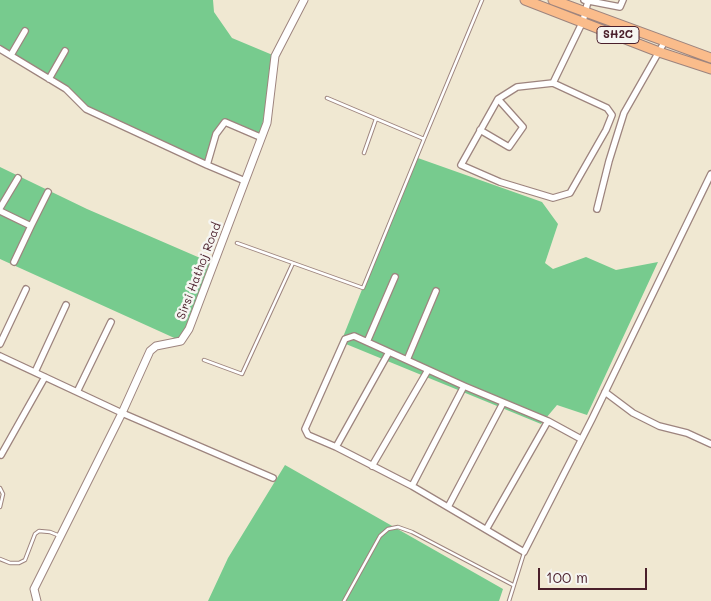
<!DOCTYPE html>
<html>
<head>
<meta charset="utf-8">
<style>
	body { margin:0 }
	#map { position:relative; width:711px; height:601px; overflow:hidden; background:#f0e8d2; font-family:Mali,sans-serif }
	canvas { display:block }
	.scale { position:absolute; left:538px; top:568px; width:109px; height:22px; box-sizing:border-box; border:2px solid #4a1f2b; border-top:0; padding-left:6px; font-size:15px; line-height:18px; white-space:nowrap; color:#4a1f2b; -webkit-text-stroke:4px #f6f6f2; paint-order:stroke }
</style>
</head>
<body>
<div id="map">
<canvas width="711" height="601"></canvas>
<div class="scale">100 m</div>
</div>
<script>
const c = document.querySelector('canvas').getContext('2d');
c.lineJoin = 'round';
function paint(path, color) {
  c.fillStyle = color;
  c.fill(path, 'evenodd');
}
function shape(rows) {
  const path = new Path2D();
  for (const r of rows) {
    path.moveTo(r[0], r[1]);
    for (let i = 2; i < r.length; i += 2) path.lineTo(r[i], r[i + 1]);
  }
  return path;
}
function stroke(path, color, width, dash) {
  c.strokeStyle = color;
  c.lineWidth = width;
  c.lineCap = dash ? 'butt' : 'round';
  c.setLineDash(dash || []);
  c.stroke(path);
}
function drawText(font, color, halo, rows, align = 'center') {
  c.font = font + ' Mali,sans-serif';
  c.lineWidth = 5;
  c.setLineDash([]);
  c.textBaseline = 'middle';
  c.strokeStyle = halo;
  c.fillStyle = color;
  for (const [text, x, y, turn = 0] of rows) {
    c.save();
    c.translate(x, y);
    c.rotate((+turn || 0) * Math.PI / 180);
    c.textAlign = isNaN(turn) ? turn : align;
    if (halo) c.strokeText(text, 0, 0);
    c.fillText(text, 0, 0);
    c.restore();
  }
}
const green = shape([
	[0,0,213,0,214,12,232,38,275,56,260,137,225,122,216,134,207,165,86,109,66,89,0,48],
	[415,157,542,202,558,224,545,263,553,269,586,257,616,270,658,262,587,415,557,405,541,424,341,342],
	[0,167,87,209,214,264,181,341,0,259],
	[285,465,503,589,499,601,208,601,228,558]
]);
const service = shape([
	[327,98,424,139,482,0],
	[364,153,376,119],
	[237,243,363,288,424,139],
	[204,360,242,374,293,263],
	[0,488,3,494,0,507],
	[0,559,10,563,19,563,25,560,35,534,39,531,50,532,60,536],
	[344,601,380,536,388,529,398,527,412,532,513,585],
	[509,601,524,553]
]);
const minor = shape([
	[584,0,620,7,623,0],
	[0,49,66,89,86,109,207,165,245,181],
	[11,55,25,31],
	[49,79,65,51],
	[553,83,517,87,498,99,461,165,500,182,553,198,570,193,606,130,612,115,607,108,553,83,583,21,588,1],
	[480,130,509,147,523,127,498,99],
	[207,165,216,134,225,122,260,137],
	[0,208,18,178],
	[597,209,609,161,624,113,665,41],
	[0,211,31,226,48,192],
	[14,262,31,226],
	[367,342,395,277],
	[0,344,26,289],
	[0,356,122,413,273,478],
	[407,360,436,291],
	[35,372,66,305],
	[77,392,111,322],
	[605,392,633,413,659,426,687,433,711,444],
	[581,439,548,421,464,386,354,336,345,339,305,429,308,435,336,447,412,486,524,552,592,419,711,174],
	[336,447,389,352],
	[1,455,45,377],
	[372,466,428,370],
	[412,486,464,386],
	[448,507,503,403],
	[487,528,548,421]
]);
const tertiary = shape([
	[37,601,34,589,122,413,150,351,156,346,181,341,189,329,267,123,275,56,304,0]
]);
const primary = shape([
	[525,0,659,52,711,69],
	[553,0,711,58]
]);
const shields = [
	[618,35,42]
];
const shieldNames = [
	["SH2C",618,35]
];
const streetNames = [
	["Sirsi Hathoj Road",199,271,-69]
];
paint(green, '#77cb8e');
stroke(service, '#9d847e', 4.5);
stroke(minor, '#9d847e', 8);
stroke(tertiary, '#9d847e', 9);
stroke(primary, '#9d847e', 11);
stroke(service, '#fff', 2.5);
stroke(minor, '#fff', 5.5);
stroke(tertiary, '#fff', 7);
stroke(primary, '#fabc8b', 9);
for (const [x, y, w] of shields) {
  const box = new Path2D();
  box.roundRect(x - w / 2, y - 8.5, w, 17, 4);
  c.fillStyle = '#f6f6f2';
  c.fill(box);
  stroke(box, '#4a1f2b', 1);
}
drawText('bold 11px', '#4a1f2b', null, shieldNames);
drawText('12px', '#4a1f2b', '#f6f6f2', streetNames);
</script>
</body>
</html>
